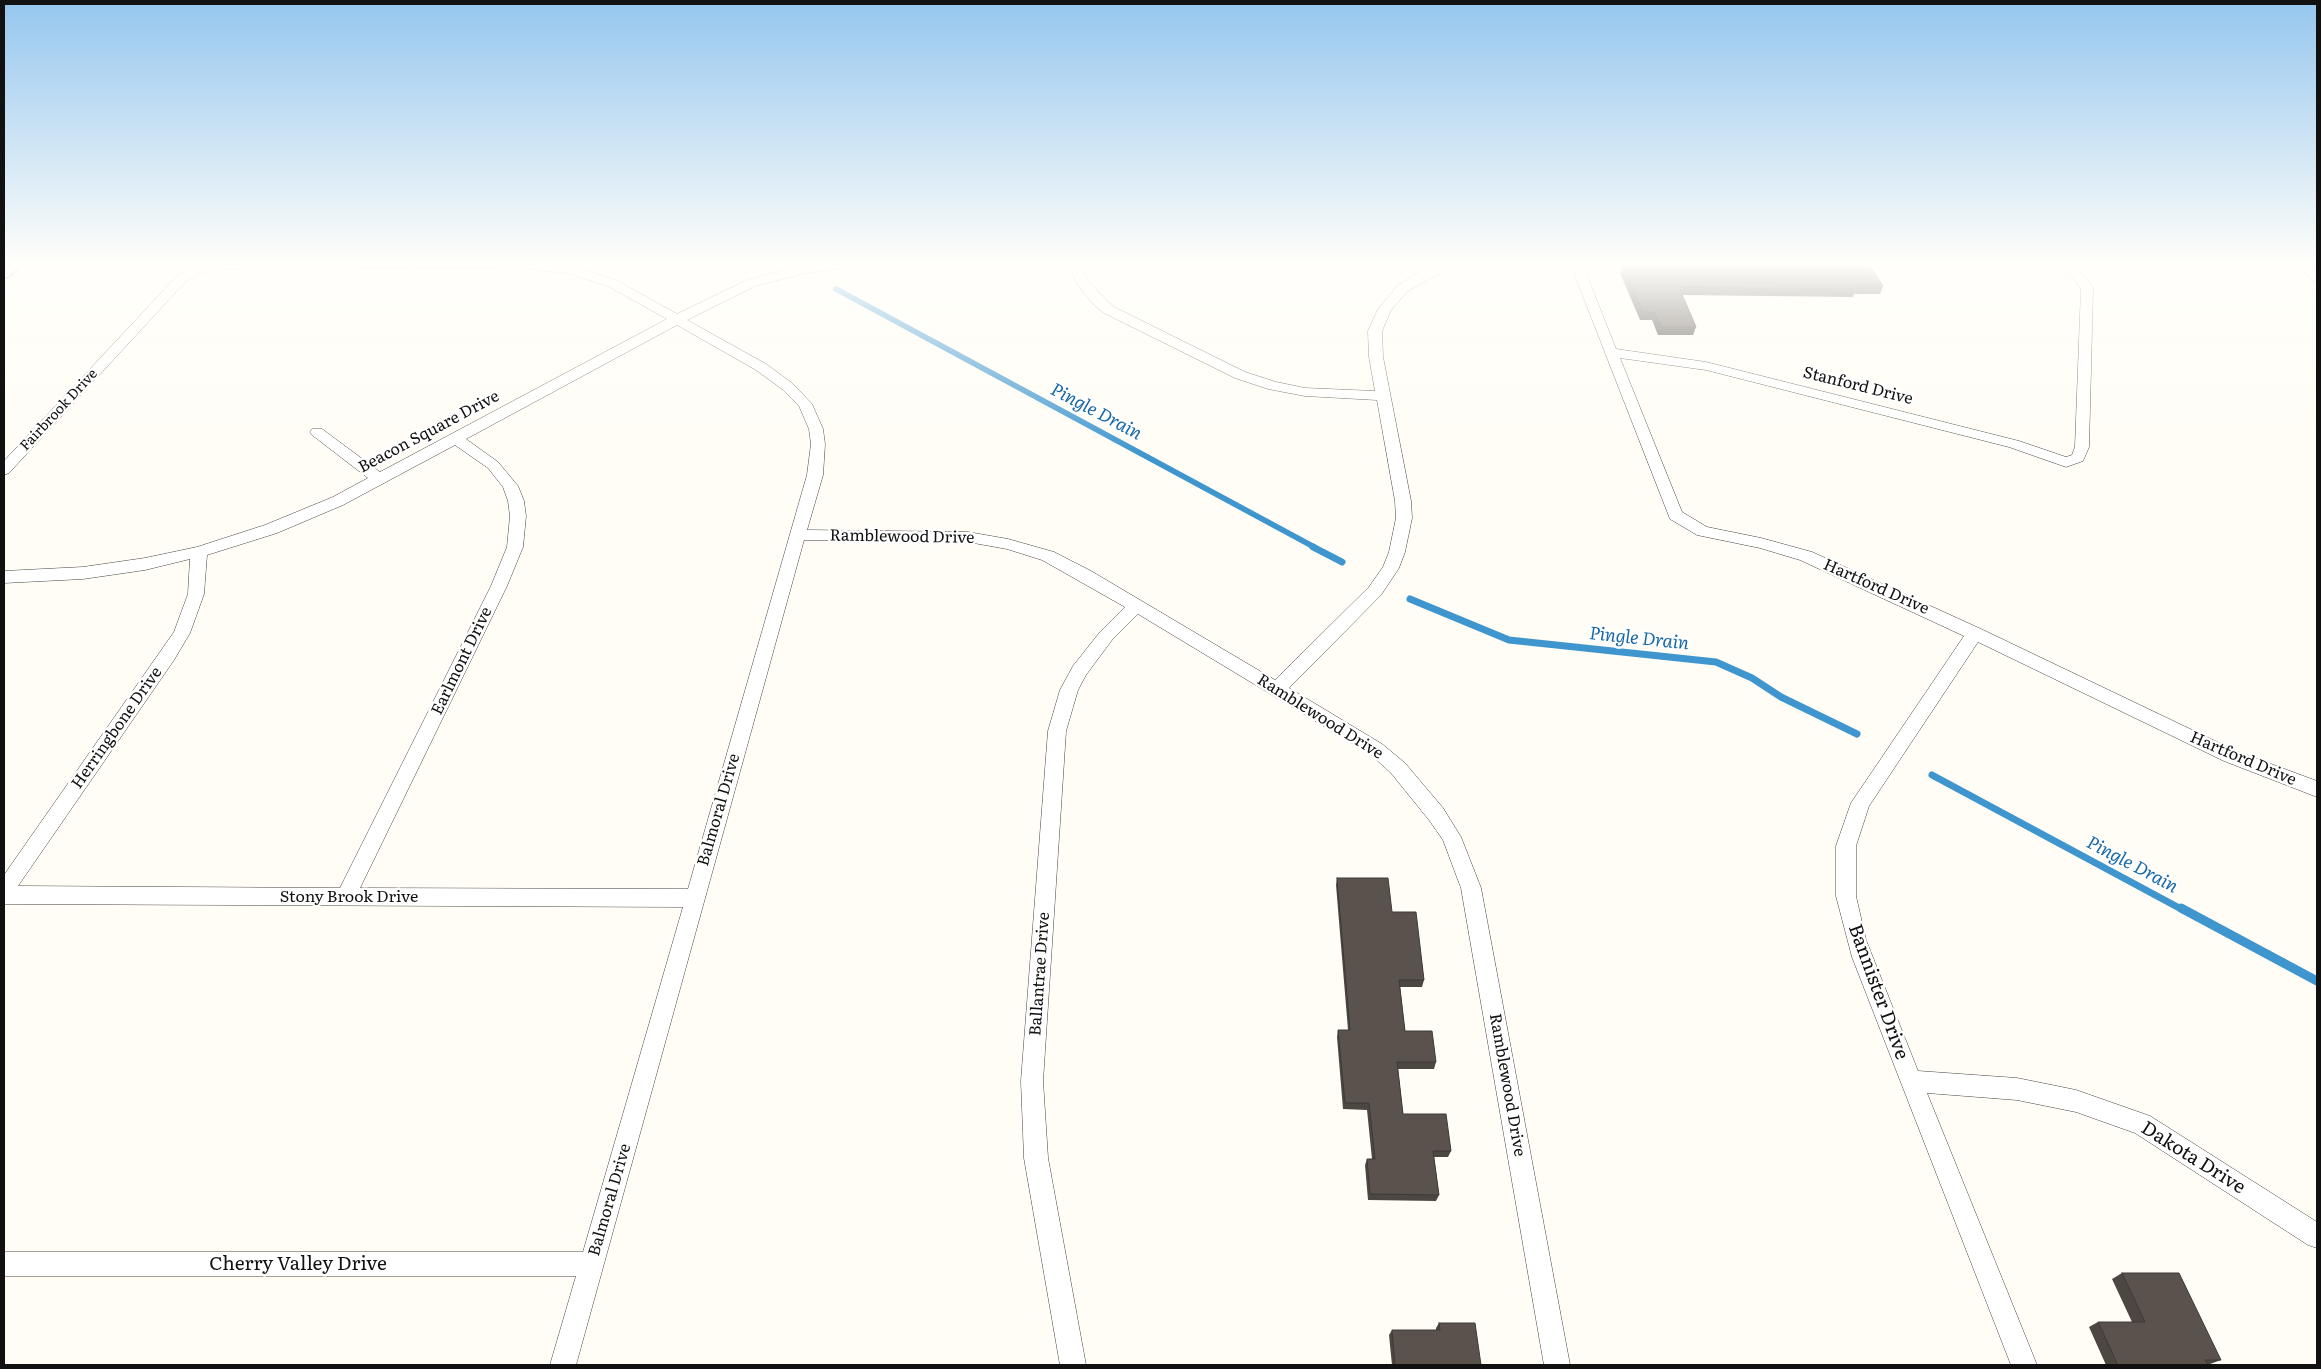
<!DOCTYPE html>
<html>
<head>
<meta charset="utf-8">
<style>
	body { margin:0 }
	#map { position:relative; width:2321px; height:1369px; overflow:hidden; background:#fffdf5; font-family:Literata,serif }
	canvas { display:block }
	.frame { position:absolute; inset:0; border:5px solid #111; pointer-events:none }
</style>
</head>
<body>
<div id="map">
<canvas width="2321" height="1369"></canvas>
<div class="frame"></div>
</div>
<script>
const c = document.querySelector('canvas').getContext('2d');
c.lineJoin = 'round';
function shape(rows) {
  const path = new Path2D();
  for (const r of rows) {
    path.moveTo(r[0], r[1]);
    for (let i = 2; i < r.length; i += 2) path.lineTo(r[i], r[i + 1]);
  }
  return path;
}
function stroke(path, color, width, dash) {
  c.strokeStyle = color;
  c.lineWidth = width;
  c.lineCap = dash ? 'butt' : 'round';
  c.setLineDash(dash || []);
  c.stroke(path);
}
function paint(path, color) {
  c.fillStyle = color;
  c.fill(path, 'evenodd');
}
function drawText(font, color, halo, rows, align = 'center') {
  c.font = font + ' Literata,serif';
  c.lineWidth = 5;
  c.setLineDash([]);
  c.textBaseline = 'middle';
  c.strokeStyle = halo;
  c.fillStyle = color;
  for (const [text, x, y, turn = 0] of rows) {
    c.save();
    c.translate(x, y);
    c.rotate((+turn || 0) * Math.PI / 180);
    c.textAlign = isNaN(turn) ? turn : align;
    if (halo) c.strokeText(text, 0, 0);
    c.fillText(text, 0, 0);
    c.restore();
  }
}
const streamFar2 = shape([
	[836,289,1316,548]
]);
const streamFar1 = shape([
	[1313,547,1342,562],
	[1410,599,1509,640,1716,662,1752,678,1781,697,1857,734],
	[1932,775,2183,910]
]);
const stream = shape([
	[2181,908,2317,981]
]);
const minor = shape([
	[207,263,545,263,569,265,616,280,677,314,747,280,804,265,859,263,853,267,805,273,755,286,687,320,766,364,792,383,812,404,823,429,825,444,823,475,807,530,968,532,1008,539,1054,552,1091,571,1275,680,1369,587,1383,567,1389,552,1396,518,1395,501,1377,400,1305,396,1268,389,1235,378,1104,313,1094,305,1077,284,1068,263,1080,263,1087,280,1114,307,1245,372,1276,382,1305,388,1375,391,1369,357,1368,331,1378,309,1398,285,1420,272,1442,263,1458,263,1408,291,1391,310,1382,331,1383,357,1411,501,1412,518,1405,552,1399,568,1381,595,1289,688,1382,744,1405,763,1443,808,1461,837,1481,888,1570,1365,1544,1365,1461,888,1443,840,1429,820,1391,773,1370,754,1138,614,1112,640,1086,675,1078,690,1066,731,1043,1081,1048,1158,1086,1365,1060,1365,1024,1158,1021,1081,1048,731,1060,690,1073,666,1100,632,1125,607,1042,560,1007,549,968,542,804,540,576,1365,550,1365,576,1276,4,1276,4,1252,583,1252,683,907,4,904,4,875,174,632,188,594,190,559,145,570,83,579,4,583,4,571,83,567,145,558,197,547,265,525,333,497,368,478,312,435,310,432,312,429,322,429,380,472,667,319,608,286,567,273,518,268,214,269,197,274,185,282,9,473,4,475,4,461,177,276,189,268,207,263],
	[677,325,756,370,782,389,799,406,809,429,811,444,807,475,688,889,360,888,507,586,523,547,526,516,524,501,518,486,498,462,466,439,677,325],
	[455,445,488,468,503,487,508,501,510,516,507,547,491,586,340,888,18,886,174,660,190,633,204,594,207,555,277,533,343,505,455,445],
	[1570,263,1582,263,1616,349,1706,362,2019,441,2066,457,2072,455,2075,447,2081,289,2061,263,2073,263,2092,286,2093,289,2089,447,2083,461,2066,467,2009,447,1706,370,1620,358,1682,512,1707,527,1761,538,1812,552,1981,629,2236,751,2317,781,2317,797,2224,761,1978,642,1869,806,1856,846,1856,896,1866,940,1918,1071,2017,1078,2076,1090,2150,1116,2317,1222,2317,1248,2308,1245,2135,1133,2076,1112,2017,1100,1927,1093,2037,1365,2011,1365,1852,957,1836,896,1836,846,1851,803,1964,636,1800,560,1760,548,1697,535,1670,519,1570,263],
	[2296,263,2309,263,2317,271,2317,282,2313,281,2296,263]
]);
const tertiary = shape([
	[6,263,23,263,10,276,4,278,4,265,6,263]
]);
const wall = shape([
	[1623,265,1883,286,1880,294,1854,294,1853,297,1682,295,1696,327,1693,335,1658,335,1652,320,1640,320,1620,273],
	[1337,878,1392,912,1424,980,1422,987,1400,987,1405,1031,1436,1062,1434,1069,1398,1069,1403,1114,1451,1151,1448,1157,1434,1157,1439,1195,1436,1201,1368,1200,1365,1165,1367,1159,1372,1159,1367,1110,1343,1109,1337,1037,1338,1030,1348,1030,1336,885],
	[2122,1273,2221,1360,2210,1364,2207,1364,2208,1365,2106,1365,2089,1327,2098,1322,2132,1322,2112,1279],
	[1439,1323,1481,1365,1392,1365,1389,1335,1392,1330,1436,1330,1436,1328]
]);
const building = shape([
	[1623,265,1870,266,1883,286,1855,286,1857,289,1679,287,1696,327,1661,327,1654,312,1643,312,1623,265],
	[1337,878,1388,878,1392,912,1416,912,1424,980,1399,980,1405,1031,1432,1031,1436,1062,1397,1062,1403,1114,1446,1114,1451,1151,1433,1151,1439,1195,1370,1194,1367,1159,1375,1159,1369,1103,1345,1103,1338,1030,1350,1030,1337,878],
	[2122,1273,2179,1273,2221,1360,2205,1360,2208,1365,2118,1365,2098,1322,2145,1322,2122,1273],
	[1439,1323,1475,1323,1481,1365,1395,1365,1392,1330,1440,1330,1439,1323]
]);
const farStreetnames = [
	["Fairbrook Drive",59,410,-47]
];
const streetNames = [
	["Stanford Drive",1858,386,14],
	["Beacon Square Drive",429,432,-28],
	["Ramblewood Drive",902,537,1],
	["Hartford Drive",1876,587,24],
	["Earlmont Drive",462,661,-64],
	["Ramblewood Drive",1320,717,32],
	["Herringbone Drive",117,728,-55],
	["Hartford Drive",2243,759,23],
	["Balmoral Drive",719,810,-74],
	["Stony Brook Drive",349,897],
	["Ballantrae Drive",1040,974,-86],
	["Ramblewood Drive",1507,1085,80],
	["Balmoral Drive",610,1200,-74]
];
const waterNames = [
	["Pingle Drain",1096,412,28],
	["Pingle Drain",1639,639,6],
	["Pingle Drain",2132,865,28]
];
const nearStreetnames = [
	["Bannister Drive",1878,992,70],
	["Dakota Drive",2193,1158,32],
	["Cherry Valley Drive",298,1264]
];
stroke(streamFar2, '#3f96cf', 5.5);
stroke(streamFar1, '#3f96cf', 7);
stroke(stream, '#3f96cf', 9);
stroke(minor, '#444', 1);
stroke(tertiary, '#444', 2);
paint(minor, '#fff');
paint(tertiary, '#fff');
paint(wall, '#4d4742');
paint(building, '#5a524d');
stroke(building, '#3f3936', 1);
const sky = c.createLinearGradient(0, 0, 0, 455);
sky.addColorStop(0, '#95c6ee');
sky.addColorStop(0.58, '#fffefa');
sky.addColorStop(1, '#fffefa00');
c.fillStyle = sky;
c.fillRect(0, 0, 2321, 455);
drawText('14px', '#111', '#fff', farStreetnames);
drawText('16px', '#111', '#fff', streetNames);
drawText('italic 18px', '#1768a6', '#fff', waterNames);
drawText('19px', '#111', '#fff', nearStreetnames);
</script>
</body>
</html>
